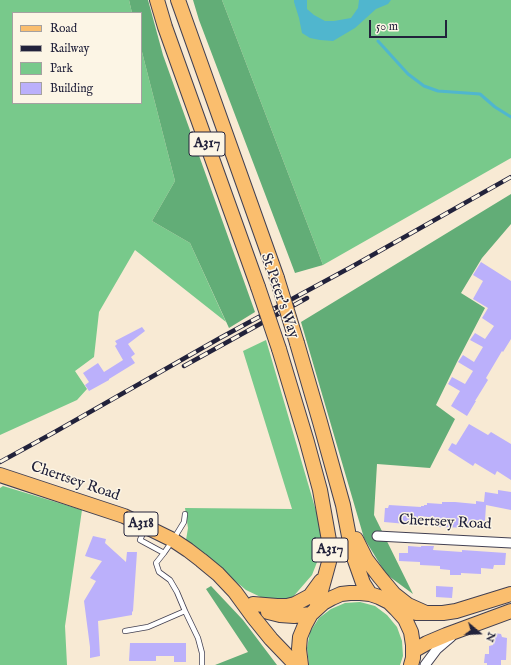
<!DOCTYPE html>
<html>
<head>
<meta charset="utf-8">
<style>
	body { margin:0 }
	#map { position:relative; width:511px; height:665px; overflow:hidden; background:#f8ead4; font-family:"IM FELL English",serif }
	canvas { display:block }
	.legend { position:absolute; left:12px; top:12px; width:130px; height:92px; box-sizing:border-box; background:#fcf5e5; border:1px solid #a5a1a1; margin:0; padding:5px 7px; list-style:none; font-size:12px; color:#22223b }
	.legend li { display:flex; align-items:center; gap:8px; height:20px }
	.legend b { width:20px; border:1px solid #a5a1a1 }
	.north { position:absolute; left:459px; top:613px; width:40px; height:40px; -webkit-text-stroke:3px #fcf5e5; paint-order:stroke; rotate:109deg; font-size:11px; font-weight:700; line-height:16px; text-align:center; color:#22223b }
	.north::after { content:''; display:block; margin:auto; width:14px; height:18px; background:#22223b; clip-path:polygon(50% 0,100% 100%,50% 72%,0 100%) }
	.scale { position:absolute; left:369px; top:20px; width:78px; height:18px; box-sizing:border-box; border:2px solid #22223b; border-top:0; padding-left:5px; font-size:12px; line-height:14px; white-space:nowrap; color:#22223b; -webkit-text-stroke:3px #fcf5e5; paint-order:stroke }
</style>
</head>
<body>
<div id="map">
<canvas width="511" height="665"></canvas>
<ul class="legend">
<li><b style="height:5px;background:#fabe6e"></b>Road</li>
<li><b style="height:5px;background:#22223b"></b>Railway</li>
<li><b style="height:11px;background:#78c98b"></b>Park</li>
<li><b style="height:11px;background:#bbb0fb"></b>Building</li>
</ul>
<div class="north">N</div>
<div class="scale">50 m</div>
</div>
<script>
const c = document.querySelector('canvas').getContext('2d');
c.lineJoin = 'round';
function paint(path, color) {
  c.fillStyle = color;
  c.fill(path, 'evenodd');
}
function shape(rows) {
  const path = new Path2D();
  for (const r of rows) {
    path.moveTo(r[0], r[1]);
    for (let i = 2; i < r.length; i += 2) path.lineTo(r[i], r[i + 1]);
  }
  return path;
}
function stroke(path, color, width, dash) {
  c.strokeStyle = color;
  c.lineWidth = width;
  c.lineCap = dash ? 'butt' : 'round';
  c.setLineDash(dash || []);
  c.stroke(path);
}
function drawText(font, color, halo, rows, align = 'center') {
  c.font = font + ' "IM FELL English",serif';
  c.lineWidth = 3;
  c.setLineDash([]);
  c.textBaseline = 'middle';
  c.strokeStyle = halo;
  c.fillStyle = color;
  for (const [text, x, y, turn = 0] of rows) {
    c.save();
    c.translate(x, y);
    c.rotate((+turn || 0) * Math.PI / 180);
    c.textAlign = isNaN(turn) ? turn : align;
    if (halo) c.strokeText(text, 0, 0);
    c.fillText(text, 0, 0);
    c.restore();
  }
}
const green = shape([
	[0,0,129,0,132,13,13,13,13,103,141,103,141,48,175,181,152,221,190,243,226,322,135,250,99,312,94,357,75,371,87,389,77,400,0,435],
	[222,0,511,0,511,158,323,265],
	[266,340,321,528,321,552,312,575,292,598,269,601,246,590,186,540,188,528,185,508,292,509,243,351],
	[3,486,82,510,65,626,67,665,0,665,0,488],
	[360,602,375,606,387,615,397,627,402,641,403,656,400,665,309,665,307,648,310,632,319,618,331,609,345,603]
]);
const forest = shape([
	[129,0,148,0,163,55,255,312,229,328,190,243,152,221,175,181,141,48,141,13,132,13],
	[193,0,222,0,323,265,295,273,199,20],
	[511,194,511,224,482,258,461,293,485,308,457,362,436,405,455,419,430,468,377,464,374,515,413,594,386,574,364,538,301,322],
	[211,586,243,620,277,665,215,665,248,652,206,589]
]);
const water = shape([
	[294,0,307,0,307,9,314,15,325,21,334,21,351,18,358,8,359,0,391,0,388,4,376,9,355,28,333,41,320,40,310,38,302,33,299,18,294,2]
]);
const stream = shape([
	[378,41,408,74,424,86,438,91,480,94,495,107,511,117]
]);
const building = shape([
	[481,262,511,281,511,339,503,352,502,351,486,378,488,380,475,401,476,401,467,416,451,406,460,391,448,384,452,377,465,384,473,371,458,362,463,355,474,362,483,347,470,340,475,333,485,339,494,326,482,318,488,308,473,299,483,281,473,275],
	[142,327,145,331,128,344,135,354,131,357,135,363,109,379,109,380,89,391,85,385,89,382,83,373,98,363,104,372,123,360,115,346,117,344,115,341],
	[469,424,488,435,491,432,511,444,511,480,497,471,495,475,475,463,473,466,448,450,452,443,456,445],
	[498,490,511,492,511,510,486,505,485,521,472,520,472,528,439,527,439,518,418,516,418,525,384,522,385,508,388,508,389,505,421,507,421,506,424,506,424,505,427,505,427,503,442,504,442,502,455,502,476,504,476,501,484,502,485,492,498,494],
	[93,536,106,539,105,543,126,562,127,552,137,552,133,611,132,612,132,615,98,621,100,656,90,658,90,647,84,601,96,581,90,578,102,561,85,556],
	[408,546,421,547,421,546,434,546,433,550,462,552,462,550,506,553,505,565,494,565,493,569,481,568,481,574,461,573,461,575,450,575,450,570,440,569,440,566,420,565,420,562,399,561,399,553,408,553],
	[436,586,453,587,452,598,436,597],
	[494,633,501,634,502,637,507,638,506,660,501,660,501,665,487,665,487,663,484,663,485,654,489,654,489,646,493,645],
	[130,643,186,643,186,662,174,662,174,656,156,656,156,661,129,661]
]);
const service = shape([
	[145,529,140,540,164,553,173,540,184,522,185,514],
	[185,611,198,638,202,653,202,665],
	[125,631,148,627,185,611,177,592,170,580,159,572,156,563,164,553]
]);
const minor = shape([
	[377,536,511,543],
	[425,665,437,649,451,637]
]);
const primary = shape([
	[157,0,165,27,258,287],
	[178,0,277,278],
	[297,343,320,422,343,505,352,552,363,583,370,594],
	[279,349,307,442,320,490,330,546,329,562,326,573,316,609],
	[0,475,124,516,173,540,188,550,201,560,218,574,235,592,254,618,271,639,296,665],
	[356,539,366,559,379,576,394,594,408,605,426,613],
	[253,604,277,606,287,606,295,604,310,596,321,581],
	[268,612,280,615,294,616,311,614],
	[416,613,443,613,456,611,511,594],
	[413,651,427,643,446,635,511,611],
	[301,665,299,649,300,637,305,625,311,614,323,603,332,598,341,594,350,593,360,593,370,594,379,597,389,602,396,609,405,619,411,632,413,645,413,658,411,665]
]);
const rail = shape([
	[184,366,307,298],
	[0,462,53,433,220,338,353,266,511,177]
]);
const primaryBridge = shape([
	[277,278,297,343],
	[258,287,279,349]
]);
const shields = [
	[207,144,36],
	[141,524,34],
	[330,550,36]
];
const shieldNames = [
	["A317",207,144],
	["A318",141,524],
	["A317",330,550]
];
const streetNames = [
	["St Peter's Way",279,296,71],
	["Chertsey Road",75,482,19],
	["Chertsey Road",445,523,3]
];
paint(green, '#78c98b');
paint(forest, '#62ad77');
paint(water, '#50b6ce');
stroke(stream, '#50b6ce', 3);
paint(building, '#bbb0fb');
stroke(service, '#424052', 6);
stroke(minor, '#424052', 11);
stroke(primary, '#424052', 16);
stroke(service, '#fff', 4.5);
stroke(minor, '#fff', 9);
stroke(primary, '#fabe6e', 14);
stroke(rail, '#22223b', 4.5);
stroke(rail, '#fcf5e5', 3, [9]);
stroke(primaryBridge, '#424052', 16, []);
stroke(primaryBridge, '#fabe6e', 14);
for (const [x, y, w] of shields) {
  const box = new Path2D();
  box.roundRect(x - w / 2, y - 12, w, 24, 3);
  c.fillStyle = '#fcf5e5';
  c.fill(box);
  stroke(box, '#22223b', 1);
}
drawText('bold 14px', '#22223b', null, shieldNames);
drawText('15px', '#22223b', '#fcf5e5', streetNames);
</script>
</body>
</html>
